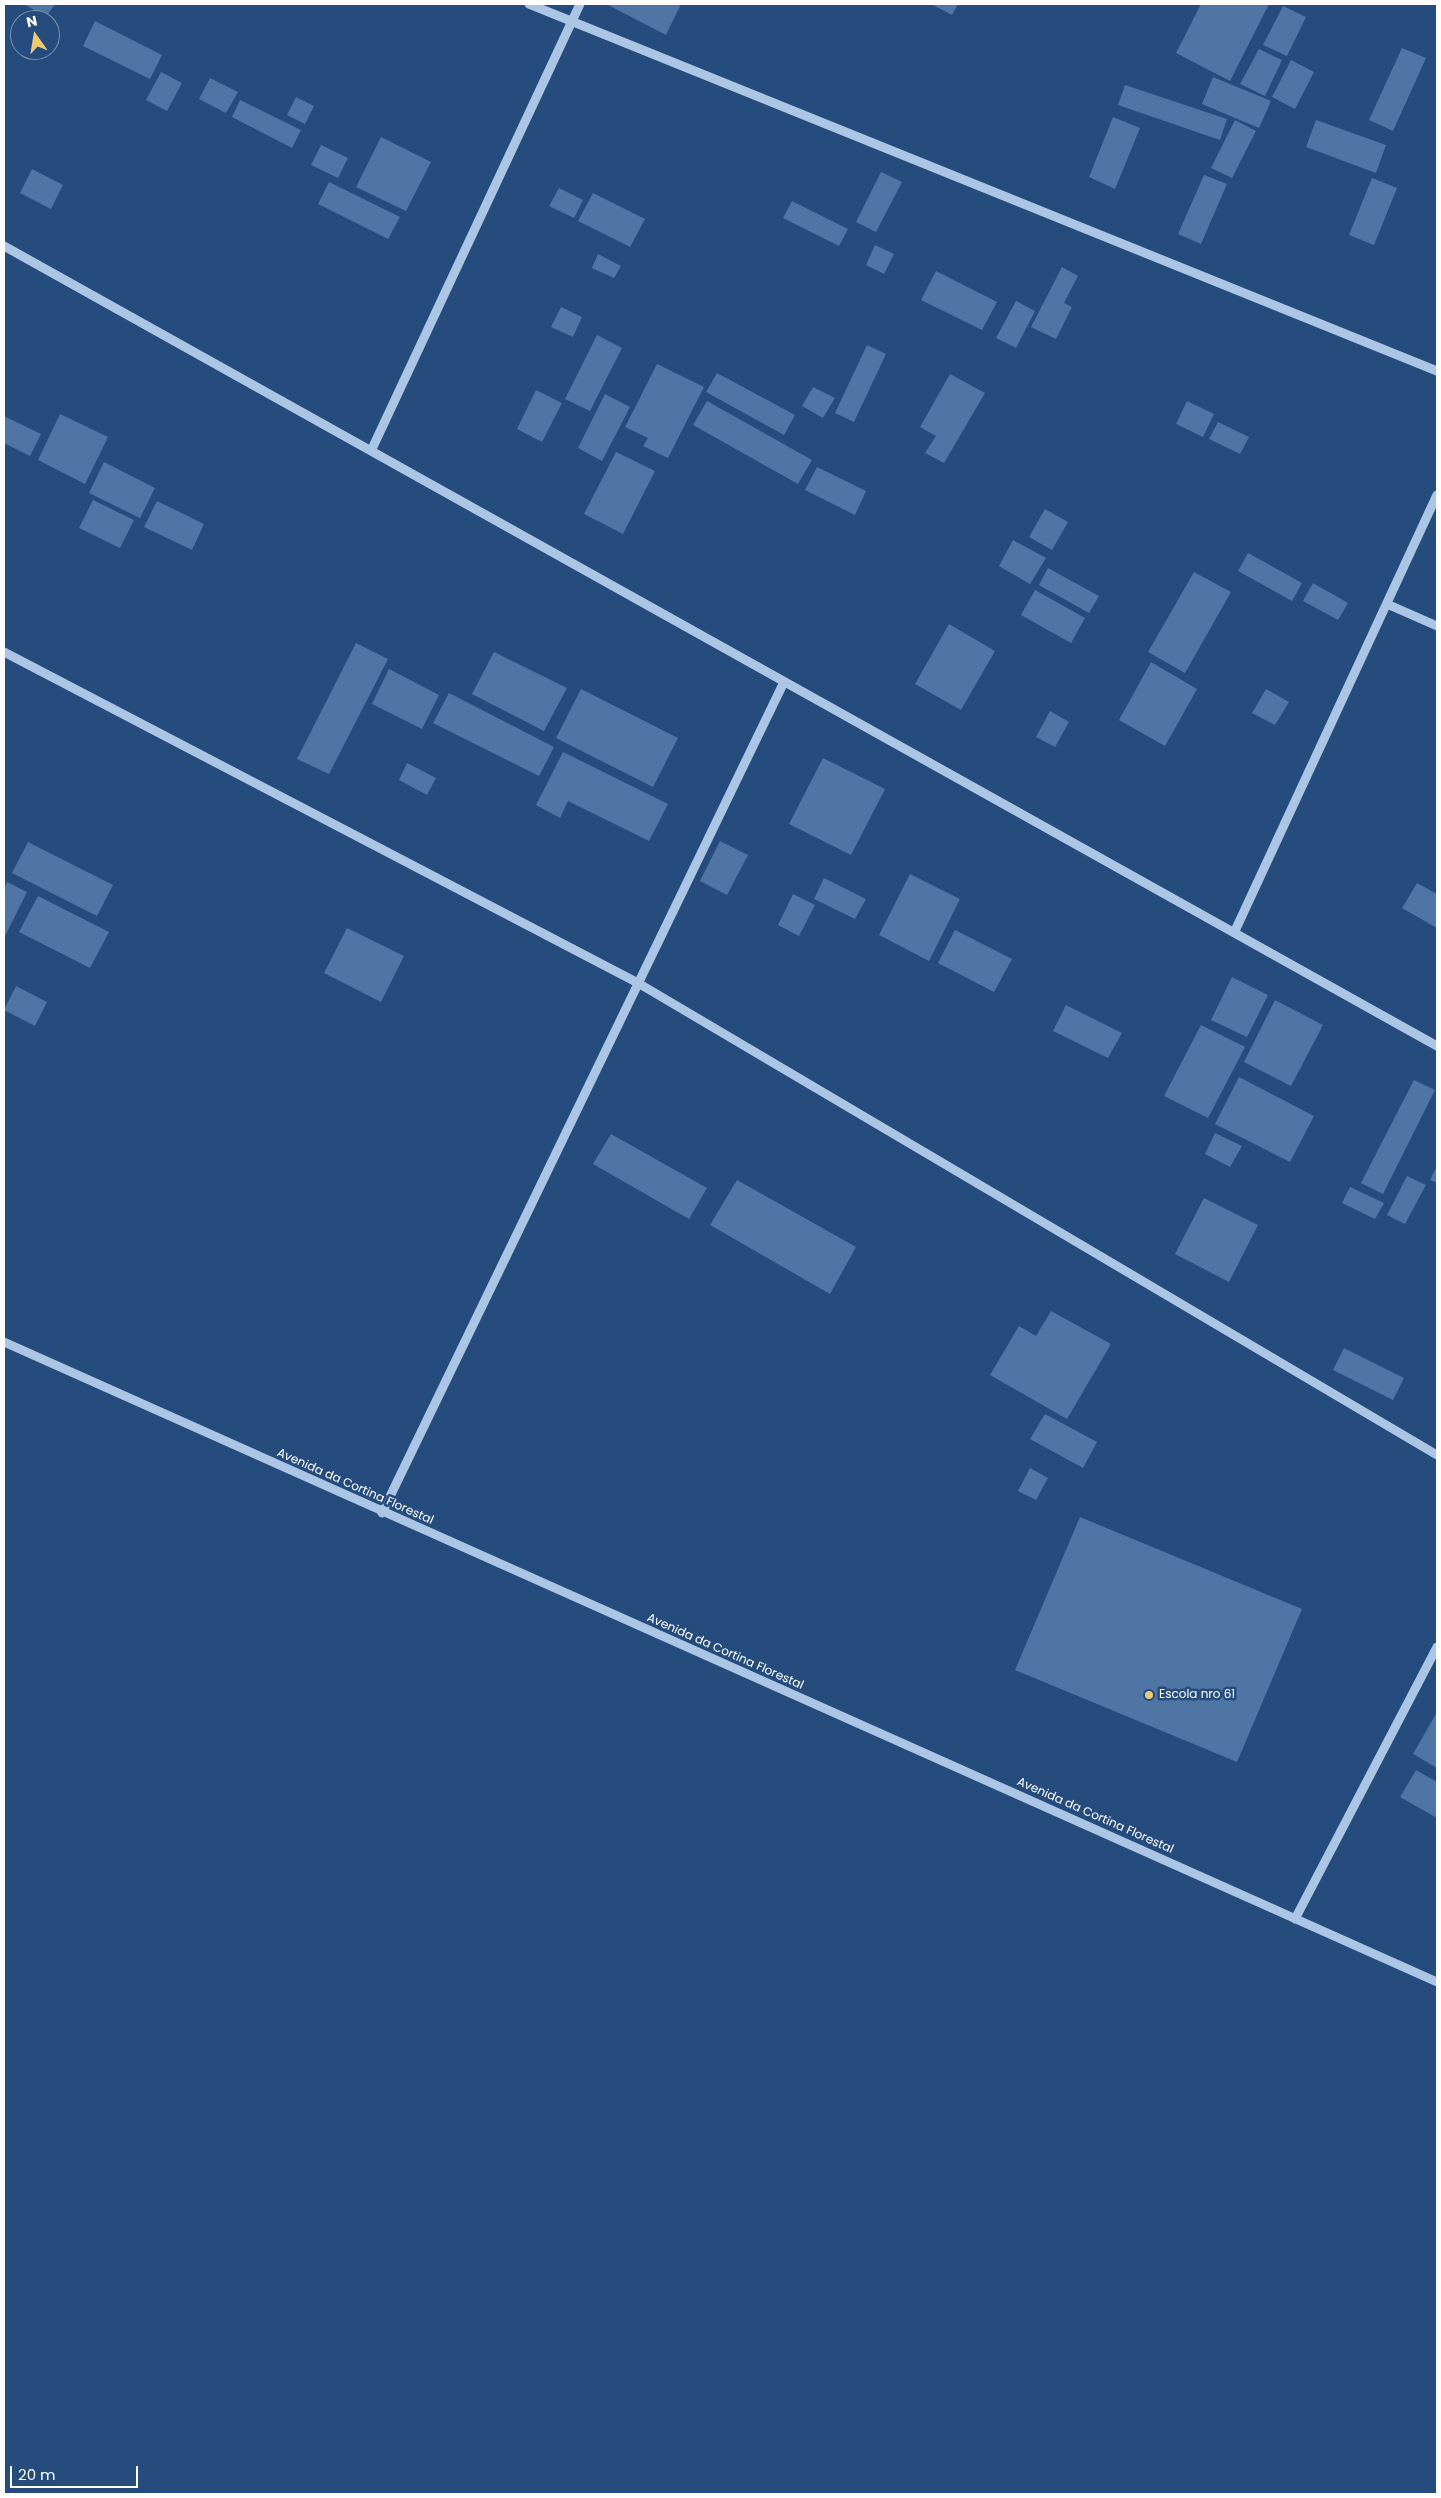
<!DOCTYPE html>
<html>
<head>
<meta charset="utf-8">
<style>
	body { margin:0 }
	#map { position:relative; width:1441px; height:2498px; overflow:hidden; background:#264b7d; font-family:Poppins,sans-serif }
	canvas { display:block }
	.frame { position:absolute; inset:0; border:5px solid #fff; pointer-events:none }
	.north { position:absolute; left:10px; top:10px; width:50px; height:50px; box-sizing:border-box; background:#264b7d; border:1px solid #7d93b1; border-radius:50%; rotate:347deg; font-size:14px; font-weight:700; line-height:20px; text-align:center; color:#fff }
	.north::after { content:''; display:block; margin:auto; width:18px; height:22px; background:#edca71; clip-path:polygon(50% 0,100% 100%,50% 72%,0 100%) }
	.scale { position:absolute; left:10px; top:2466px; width:128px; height:22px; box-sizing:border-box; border:2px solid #fff; border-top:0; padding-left:6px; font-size:15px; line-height:18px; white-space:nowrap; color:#fff; -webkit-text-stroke:4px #264b7d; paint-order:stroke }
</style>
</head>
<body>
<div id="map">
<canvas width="1441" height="2498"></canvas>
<div class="frame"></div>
<div class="north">N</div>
<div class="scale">20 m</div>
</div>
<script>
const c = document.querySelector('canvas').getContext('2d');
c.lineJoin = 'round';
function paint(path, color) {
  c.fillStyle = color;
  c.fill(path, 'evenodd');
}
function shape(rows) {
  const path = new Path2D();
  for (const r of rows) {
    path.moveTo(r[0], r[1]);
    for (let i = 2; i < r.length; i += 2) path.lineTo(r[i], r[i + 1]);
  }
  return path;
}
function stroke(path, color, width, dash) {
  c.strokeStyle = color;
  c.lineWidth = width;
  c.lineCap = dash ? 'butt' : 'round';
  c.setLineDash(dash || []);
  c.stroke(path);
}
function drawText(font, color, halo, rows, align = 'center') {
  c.font = font + ' Poppins,sans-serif';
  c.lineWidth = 5;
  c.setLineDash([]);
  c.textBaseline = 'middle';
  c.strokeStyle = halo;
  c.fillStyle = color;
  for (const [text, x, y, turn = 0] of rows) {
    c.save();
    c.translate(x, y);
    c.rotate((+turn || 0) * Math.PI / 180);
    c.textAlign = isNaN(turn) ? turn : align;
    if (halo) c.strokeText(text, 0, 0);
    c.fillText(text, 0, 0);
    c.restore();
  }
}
const building = shape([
	[24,4,55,4,46,17],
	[606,4,681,4,666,35],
	[931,4,958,4,952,15],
	[1201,4,1269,4,1230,81,1176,53],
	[1283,6,1306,17,1287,56,1263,45],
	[95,21,162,55,150,79,83,46],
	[1402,48,1426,58,1393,131,1369,120],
	[1259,49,1282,60,1265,96,1240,84],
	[1291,60,1314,72,1295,109,1272,97],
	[161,72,182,83,167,111,146,100],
	[1213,77,1271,101,1259,128,1202,104],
	[210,78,238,92,226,113,199,99],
	[1125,85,1227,119,1220,140,1118,105],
	[296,97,314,106,305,124,287,115],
	[240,100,301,130,292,148,232,117],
	[1113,117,1140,128,1115,189,1089,177],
	[1235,120,1256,131,1232,178,1211,168],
	[1316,120,1386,145,1376,173,1306,147],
	[381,137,431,162,406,211,356,187],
	[321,145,348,158,338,178,311,165],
	[32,169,63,185,51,209,20,193],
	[881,172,902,182,876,232,856,222],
	[1204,175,1227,184,1201,244,1178,234],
	[1372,178,1397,188,1374,245,1349,235],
	[329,182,400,217,388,239,318,204],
	[559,188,583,200,574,218,549,206],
	[593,193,645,219,630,247,578,221],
	[792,201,848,229,839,246,783,218],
	[875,245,894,254,884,274,866,265],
	[598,254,621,266,614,278,592,268],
	[1062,267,1078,276,1064,303,1072,307,1056,339,1031,327],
	[936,271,997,302,982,330,921,300],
	[1016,301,1035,311,1016,348,996,338],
	[561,307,582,317,573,337,551,327],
	[597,335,622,348,590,411,565,399],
	[867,345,886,354,854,422,835,413],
	[657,364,704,387,668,458,643,446,648,438,625,427],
	[717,373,795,415,784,435,706,392],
	[950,374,985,393,944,463,925,453,936,436,920,427],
	[813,387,835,398,823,418,802,406],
	[536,390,562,403,542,442,517,429],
	[605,394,630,407,602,461,578,448],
	[707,401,812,460,798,484,693,425],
	[1187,401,1214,414,1203,437,1176,424],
	[60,414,108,437,85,484,38,460],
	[4,416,41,434,30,456,4,443],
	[1218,422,1249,437,1240,454,1209,439],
	[616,452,655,471,623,534,584,514],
	[104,462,155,488,140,518,89,493],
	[817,467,866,491,855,515,805,490],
	[93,500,134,520,120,548,79,528],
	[157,501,204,524,192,550,144,527],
	[1045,509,1068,522,1052,550,1029,537],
	[1013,540,1046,558,1030,584,999,566],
	[1248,553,1302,583,1292,601,1238,571],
	[1048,568,1099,596,1089,613,1039,585],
	[1194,572,1231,592,1185,673,1148,652],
	[1313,583,1348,603,1338,620,1303,601],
	[1035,590,1085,618,1071,643,1021,615],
	[949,624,995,651,961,710,915,684],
	[356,643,388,659,329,774,297,759],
	[494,652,567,688,544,731,472,694],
	[1151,662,1197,689,1165,746,1119,720],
	[389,669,439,695,422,729,372,704],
	[581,689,678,738,653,787,556,738],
	[1266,689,1289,702,1275,725,1252,713],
	[449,693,554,747,539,776,433,723],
	[1050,711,1069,722,1055,747,1036,737],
	[563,752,668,804,649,841,568,801,560,818,536,805],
	[823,758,885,789,851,855,789,824],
	[407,763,436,778,427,795,399,780],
	[720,841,748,855,727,895,700,881],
	[28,842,113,885,97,916,12,873],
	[910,874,960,899,929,961,879,935],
	[824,878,866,899,855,919,814,899],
	[7,882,27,892,4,938,4,889],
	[1417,883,1437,894,1437,928,1402,908],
	[793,894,815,905,799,936,778,925],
	[38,896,109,932,90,968,19,932],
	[347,928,404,956,381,1002,324,973],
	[955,930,1012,959,994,992,938,963],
	[1232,977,1268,995,1247,1037,1211,1020],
	[16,986,47,1002,35,1026,4,1010],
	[1275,1000,1323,1025,1291,1086,1244,1062],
	[1066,1005,1122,1033,1108,1058,1053,1031],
	[1201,1025,1245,1047,1208,1118,1164,1096],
	[1239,1077,1314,1116,1290,1162,1215,1124],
	[1414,1080,1435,1090,1383,1194,1361,1183],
	[1215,1133,1242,1146,1230,1167,1205,1154],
	[611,1134,707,1188,689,1219,593,1164],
	[1437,1166,1437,1183,1430,1180],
	[1407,1176,1426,1185,1405,1224,1387,1215],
	[737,1180,856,1247,830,1294,710,1225],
	[1350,1187,1384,1203,1375,1219,1342,1203],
	[1204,1198,1258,1225,1229,1282,1175,1254],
	[1051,1311,1111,1344,1067,1419,990,1375,1019,1326,1036,1336],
	[1344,1348,1404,1378,1393,1400,1333,1370],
	[1045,1414,1097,1442,1083,1468,1030,1439],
	[1030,1468,1048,1478,1036,1500,1018,1491],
	[1080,1517,1302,1609,1237,1762,1015,1670],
	[1437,1712,1437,1768,1413,1754],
	[1416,1770,1437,1782,1437,1818,1400,1797]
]);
const minor = shape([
	[529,4,1437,371],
	[4,246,1437,1046],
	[371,451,580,4],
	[1387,604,1437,626],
	[4,652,638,983,1437,1455],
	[1234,933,1437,495],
	[4,1342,1437,1982],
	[382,1513,784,682],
	[1295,1919,1437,1647]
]);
const markers = [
	[1149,1695,5,"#edca71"]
];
const streetNames = [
	["Avenida da Cortina Florestal",355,1487,24],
	["Avenida da Cortina Florestal",725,1652,24],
	["Avenida da Cortina Florestal",1095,1816,24]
];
const poiNames = [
	["Escola nro 61",1159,1695]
];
paint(building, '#4f75a5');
stroke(minor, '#abc5e5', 9);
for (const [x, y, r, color] of markers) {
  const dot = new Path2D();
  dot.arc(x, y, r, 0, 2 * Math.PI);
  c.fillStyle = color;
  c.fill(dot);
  stroke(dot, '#264b7d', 2);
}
drawText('12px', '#fff', '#264b7d', streetNames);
drawText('12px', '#fff', '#264b7d', poiNames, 'left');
</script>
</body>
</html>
